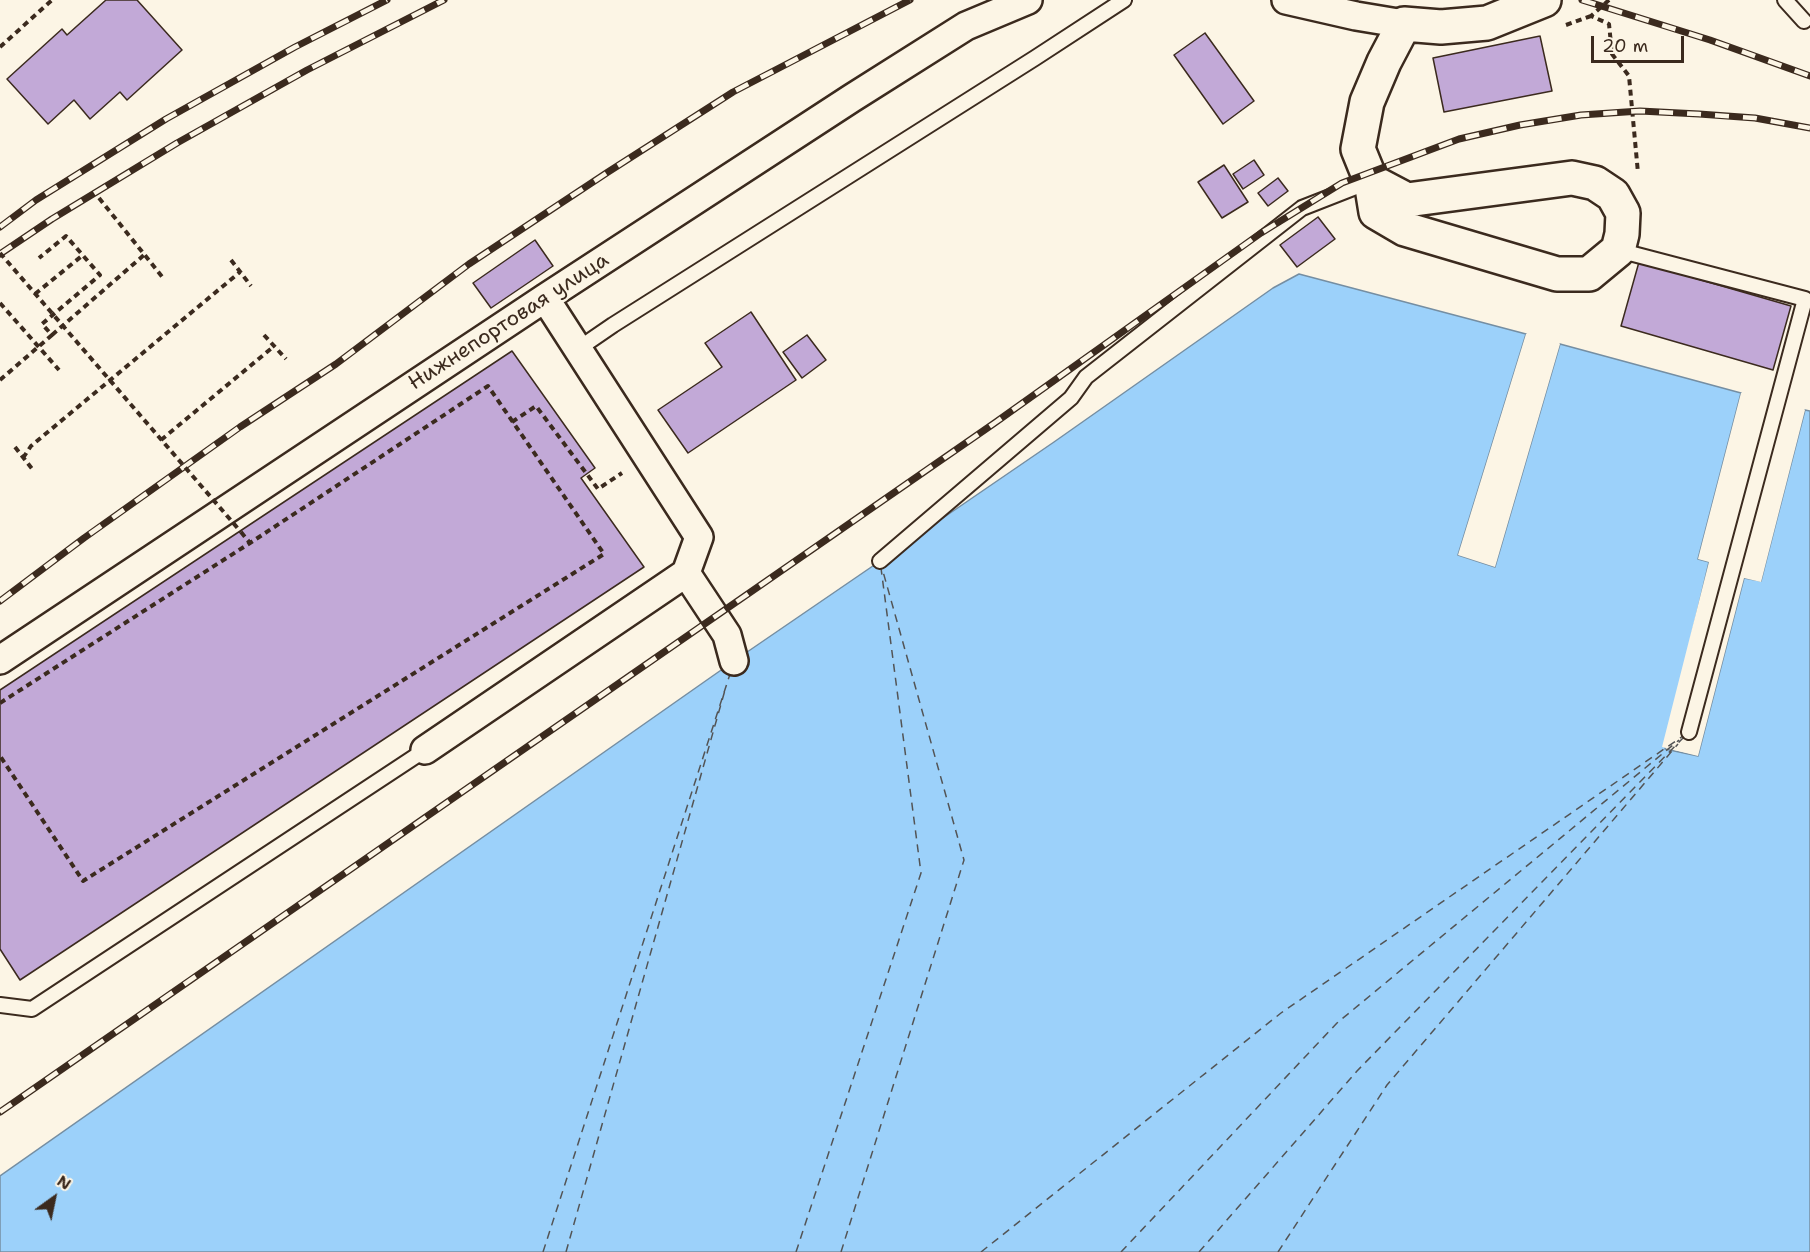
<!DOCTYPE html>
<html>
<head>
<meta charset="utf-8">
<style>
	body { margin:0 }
	#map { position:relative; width:1810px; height:1252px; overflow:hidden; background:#fcf5e5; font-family:"Shantell Sans",sans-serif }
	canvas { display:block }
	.north { position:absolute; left:24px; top:1168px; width:60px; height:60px; -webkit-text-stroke:4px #fcf5e5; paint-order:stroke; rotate:33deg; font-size:16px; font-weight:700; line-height:24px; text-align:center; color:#3b2a1e }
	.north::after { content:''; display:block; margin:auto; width:21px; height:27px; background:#3b2a1e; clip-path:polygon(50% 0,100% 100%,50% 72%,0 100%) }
	.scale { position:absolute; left:1591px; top:36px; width:93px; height:27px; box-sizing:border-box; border:3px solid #3b2a1e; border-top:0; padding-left:8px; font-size:18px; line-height:21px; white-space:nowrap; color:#3b2a1e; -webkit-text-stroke:4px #fcf5e5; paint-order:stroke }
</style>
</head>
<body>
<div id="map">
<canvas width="1810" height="1252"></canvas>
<div class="north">N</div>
<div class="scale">20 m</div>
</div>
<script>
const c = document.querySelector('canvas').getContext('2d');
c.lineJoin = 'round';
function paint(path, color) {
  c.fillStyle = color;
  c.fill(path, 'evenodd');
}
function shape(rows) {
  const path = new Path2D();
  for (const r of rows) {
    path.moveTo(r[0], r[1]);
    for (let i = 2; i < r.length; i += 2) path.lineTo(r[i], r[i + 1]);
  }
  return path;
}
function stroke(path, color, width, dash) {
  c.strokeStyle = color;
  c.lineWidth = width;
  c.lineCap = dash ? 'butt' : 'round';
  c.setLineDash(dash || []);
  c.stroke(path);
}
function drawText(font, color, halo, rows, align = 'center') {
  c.font = font + ' "Shantell Sans",sans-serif';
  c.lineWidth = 4.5;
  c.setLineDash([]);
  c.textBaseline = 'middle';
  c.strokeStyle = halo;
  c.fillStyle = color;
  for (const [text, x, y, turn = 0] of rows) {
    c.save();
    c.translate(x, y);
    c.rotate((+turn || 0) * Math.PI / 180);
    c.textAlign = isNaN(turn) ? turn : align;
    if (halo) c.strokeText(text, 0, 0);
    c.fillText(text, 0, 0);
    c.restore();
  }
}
const water = shape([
	[1299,274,1526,334,1458,555,1495,567,1560,344,1741,393,1698,559,1709,562,1665,749,1698,756,1744,578,1761,581,1805,410,1810,411,1810,1252,0,1252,0,1176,734,661,1054,442,1273,288,1299,274]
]);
const pier = shape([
	[1526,334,1528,334,1462,553,1493,563,1557,343,1560,344,1495,567,1458,555],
	[1741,393,1744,393,1702,557,1710,559,1712,562,1669,747,1696,753,1741,577,1744,575,1759,578,1802,409,1805,410,1761,582,1744,578,1698,756,1662,747,1709,562,1698,559]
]);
const ferry = shape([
	[543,1252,730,674],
	[566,1252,725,690],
	[796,1252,921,873,881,568],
	[841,1252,964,860,882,568],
	[981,1252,1281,1013,1683,736],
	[1121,1252,1337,1023,1679,740],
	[1199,1252,1357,1071,1684,737],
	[1278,1252,1387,1085,1678,744]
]);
const building = shape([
	[106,0,137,0,182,50,127,100,120,92,90,119,74,100,48,124,7,79,62,29,67,35,106,0],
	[1205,33,1254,101,1223,124,1174,55,1205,33],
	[1540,36,1552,91,1444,112,1433,58,1540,36],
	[1254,160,1264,175,1243,189,1233,174,1254,160],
	[1224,165,1248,202,1222,218,1198,182,1224,165],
	[1278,178,1288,191,1268,206,1258,193,1278,178],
	[1318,217,1335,239,1297,267,1280,245,1318,217],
	[535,240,553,266,491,308,473,283,535,240],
	[1639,262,1791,306,1773,370,1621,326,1639,262],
	[751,312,796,380,688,453,658,410,722,367,705,343,751,312],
	[807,335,826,360,802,378,783,352,807,335],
	[512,351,595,468,581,478,644,567,20,980,0,949,0,690,512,351]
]);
const path = shape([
	[1609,0,1591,16,1609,24,1612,54,1629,76,1638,173],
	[1566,25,1591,16],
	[0,47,52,0],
	[99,198,164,279],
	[231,260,251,286],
	[35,294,83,255],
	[0,303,59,370],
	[52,335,144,255],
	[264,335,286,359],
	[0,380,52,335,42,324,100,275,66,236,39,258],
	[512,422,536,406,598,489,622,473],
	[161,440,273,347],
	[15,447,33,470],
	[23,458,31,446,240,272],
	[241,532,250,543],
	[0,703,250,543,488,386,604,554,83,881,0,756]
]);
const lane = shape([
	[1785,0,1804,21],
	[1618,250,1805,299,1689,732],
	[578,349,613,325,1035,58,1124,0],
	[880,561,1071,398,1086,377,1302,208,1371,181],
	[0,1005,32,1009,425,750]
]);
const street = shape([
	[1286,0,1356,16,1404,24],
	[686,573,727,635,734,661],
	[0,660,545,298,852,98,966,26,1028,0],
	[425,750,686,573,699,537,545,298]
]);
const secondary = shape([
	[1371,181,1407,200,1572,178,1595,183,1613,195,1623,213,1622,234,1618,250,1589,274,1557,274,1405,229,1376,212,1371,181,1358,149,1367,102,1384,62,1404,24,1441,27,1487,23,1544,0]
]);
const rail = shape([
	[1582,0,1710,40,1810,76],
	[0,227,36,200,166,119,295,47,387,0],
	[0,254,52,219,177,143,307,70,444,0],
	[0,601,84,538,240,427,336,364,469,264,608,172,733,92,910,0],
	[0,1112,996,422,1261,233,1342,183,1459,139,1520,125,1581,115,1640,111,1699,114,1755,118,1810,128]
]);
const pathBridge = shape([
	[0,253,241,532]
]);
const streetNames = [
	["Нижнепортовая улица",509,322,-33]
];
paint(water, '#9cd1fa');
stroke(water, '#758ea2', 1.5);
paint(pier, '#fcf5e5');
stroke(ferry, '#535455', 1.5, [8, 6]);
paint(building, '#c2a9d7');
stroke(building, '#3b2a1e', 1.5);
stroke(lane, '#3b2a1e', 18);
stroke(street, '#3b2a1e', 32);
stroke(secondary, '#3b2a1e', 38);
stroke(path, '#3b2a1e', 4, [6, 4.5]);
stroke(lane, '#fcf5e5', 14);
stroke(street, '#fcf5e5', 27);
stroke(secondary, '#fcf5e5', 33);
stroke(rail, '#3b2a1e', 7);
stroke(rail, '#fcf5e5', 4.5, [14]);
stroke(pathBridge, '#3b2a1e', 4, [6, 4.5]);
drawText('21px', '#3b2a1e', '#fcf5e5', streetNames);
</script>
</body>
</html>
